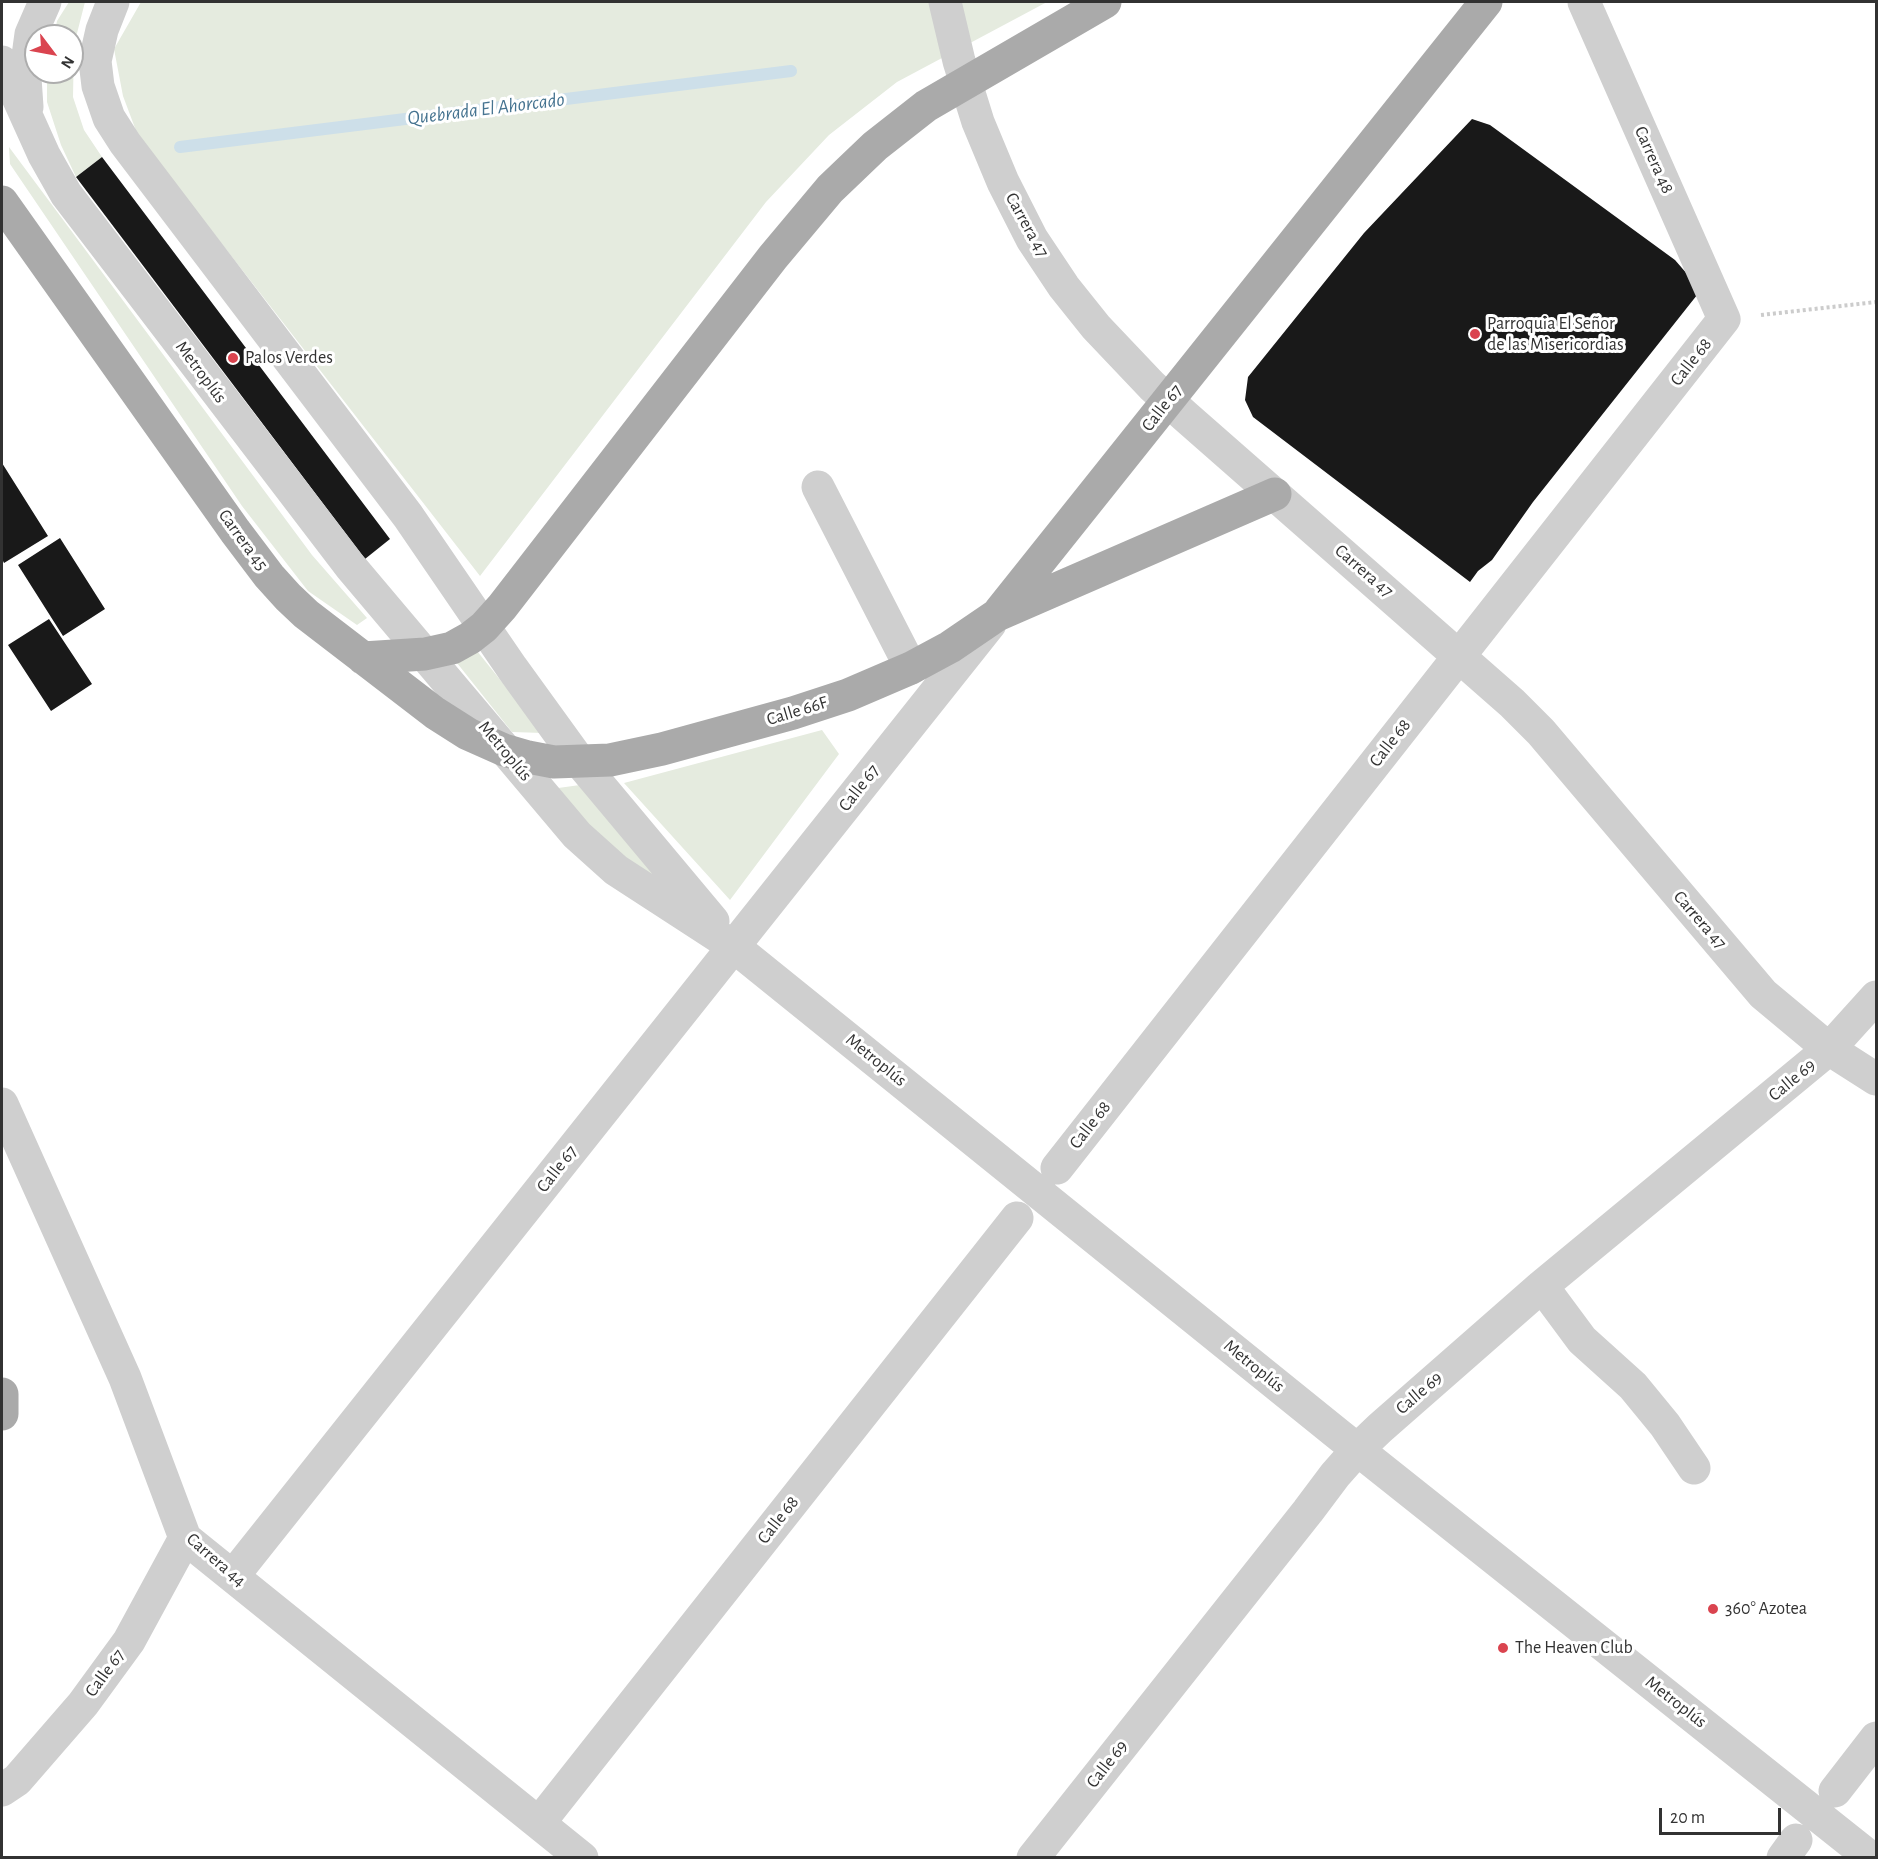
<!DOCTYPE html>
<html>
<head>
<meta charset="utf-8">
<style>
	body { margin:0 }
	#map { position:relative; width:1878px; height:1859px; overflow:hidden; background:#fff; font-family:"Alegreya Sans",sans-serif }
	canvas { display:block }
	.frame { position:absolute; inset:0; border:3px solid #323232; pointer-events:none }
	.north { position:absolute; left:24px; top:24px; width:60px; height:60px; box-sizing:border-box; background:#fff; border:2px solid #adadad; border-radius:50%; rotate:122deg; font-size:16px; font-weight:700; line-height:24px; text-align:center; color:#323232 }
	.north::after { content:''; display:block; margin:auto; width:21px; height:27px; background:#da444f; clip-path:polygon(50% 0,100% 100%,50% 72%,0 100%) }
	.scale { position:absolute; left:1659px; top:1808px; width:122px; height:27px; box-sizing:border-box; border:3px solid #323232; border-top:0; padding-left:8px; font-size:18px; line-height:21px; white-space:nowrap; color:#323232; -webkit-text-stroke:4px #fff; paint-order:stroke }
</style>
</head>
<body>
<div id="map">
<canvas width="1878" height="1859"></canvas>
<div class="frame"></div>
<div class="north">N</div>
<div class="scale">20 m</div>
</div>
<script>
const c = document.querySelector('canvas').getContext('2d');
c.lineJoin = 'round';
function paint(path, color) {
  c.fillStyle = color;
  c.fill(path, 'evenodd');
}
function shape(rows) {
  const path = new Path2D();
  for (const r of rows) {
    path.moveTo(r[0], r[1]);
    for (let i = 2; i < r.length; i += 2) path.lineTo(r[i], r[i + 1]);
  }
  return path;
}
function stroke(path, color, width, dash) {
  c.strokeStyle = color;
  c.lineWidth = width;
  c.lineCap = dash ? 'butt' : 'round';
  c.setLineDash(dash || []);
  c.stroke(path);
}
function drawText(font, color, halo, rows, align = 'center') {
  c.font = font + ' "Alegreya Sans",sans-serif';
  c.lineWidth = 6;
  c.setLineDash([]);
  c.textBaseline = 'middle';
  c.strokeStyle = halo;
  c.fillStyle = color;
  for (const [text, x, y, turn = 0] of rows) {
    c.save();
    c.translate(x, y);
    c.rotate((+turn || 0) * Math.PI / 180);
    c.textAlign = isNaN(turn) ? turn : align;
    if (halo) c.strokeText(text, 0, 0);
    c.fillText(text, 0, 0);
    c.restore();
  }
}
const green = shape([
	[69,2,85,2,74,45,73,97,84,130,102,157,76,177,61,145,47,102,47,72,72,72,72,36,54,36,57,21],
	[141,2,1047,2,897,82,829,135,766,202,480,576,138,136,123,96,114,49],
	[9,147,312,555,367,618,357,625,308,591,242,506,10,164],
	[477,651,543,733,512,732,457,663],
	[822,730,839,754,730,900,624,783],
	[580,785,677,898,585,829,551,789]
]);
const stream = shape([
	[180,147,791,71]
]);
const building = shape([
	[1472,119,1490,125,1675,260,1701,290,1533,502,1492,560,1478,571,1470,582,1253,417,1245,400,1248,377,1364,233],
	[102,157,390,539,365,559,76,177],
	[2,463,48,536,4,563,2,559],
	[60,538,105,609,63,636,18,565],
	[49,619,92,684,51,711,8,645]
]);
const path = shape([
	[1761,315,1876,302]
]);
const minor = shape([
	[113,2,102,30,95,61,98,86,109,118,125,143,408,516,512,668,580,762,713,921],
	[945,2,959,61,978,122,1003,182,1032,239,1064,287,1096,327,1152,386,1185,416,1512,703,1541,732,1763,994,1829,1049,1876,1079],
	[2,62,44,155,66,194,350,566,577,835,616,870,733,946,1339,1435,1871,1858],
	[27,107,25,78,31,34,45,2],
	[818,487,911,668],
	[2,1104,125,1378,185,1538,582,1858],
	[1057,1168,1724,319,1584,2],
	[1542,1286,1582,1340,1633,1386,1665,1425,1694,1468],
	[233,1576,990,624],
	[2,1790,17,1780,83,1704,129,1641,185,1538],
	[1835,1791,1876,1738],
	[539,1823,1017,1218],
	[1033,1858,1308,1511,1335,1475,1358,1449,1380,1428,1542,1286,1829,1049,1876,997],
	[1783,1858,1796,1840]
]);
const major = shape([
	[2,202,235,531,269,576,288,597,306,614,435,713,468,734,504,750,528,757,554,762,610,760,662,749,793,713,848,695,911,668,950,647,997,615,1275,494],
	[1000,611,1486,2],
	[363,658,425,654,452,648,470,638,484,627,502,607,773,257,830,189,875,146,926,106,1105,2],
	[2,1394,2,1414]
]);
const markers = [
	[1475,334,6,"#da444f"],
	[233,358,6,"#da444f"],
	[1713,1609,6,"#da444f"],
	[1503,1648,6,"#da444f"]
];
const streetNames = [
	["Carrera 48",1654,160,66],
	["Carrera 47",1027,225,61],
	["Calle 68",1691,362,-52],
	["Metroplús",201,372,53],
	["Calle 67",1162,408,-52],
	["Carrera 45",243,540,54],
	["Carrera 47",1364,571,41],
	["Calle 66F",797,711,-17],
	["Calle 68",1390,743,-52],
	["Metroplús",505,751,50],
	["Calle 67",859,788,-52],
	["Carrera 47",1700,920,49],
	["Metroplús",876,1060,39],
	["Calle 69",1792,1080,-40],
	["Calle 68",1090,1125,-52],
	["Calle 67",557,1169,-52],
	["Metroplús",1254,1366,39],
	["Calle 69",1419,1393,-41],
	["Calle 68",778,1520,-52],
	["Carrera 44",216,1560,41],
	["Calle 67",105,1673,-54],
	["Metroplús",1676,1702,38],
	["Calle 69",1107,1764,-52]
];
const poiNames = [
	["Parroquia El Señor",1487,324],
	["de las Misericordias",1487,345],
	["Palos Verdes",245,358],
	["360° Azotea",1725,1609],
	["The Heaven Club",1515,1648]
];
const waterNames = [
	["Quebrada El Ahorcado",486,109,-7]
];
paint(green, '#e5ebdf');
stroke(stream, '#cddfe9', 12);
paint(building, '#191919');
stroke(path, '#ccc', 4, [3, 3]);
stroke(minor, '#cfcfcf', 33);
stroke(major, '#aaa', 33);
for (const [x, y, r, color] of markers) {
  const dot = new Path2D();
  dot.arc(x, y, r, 0, 2 * Math.PI);
  c.fillStyle = color;
  c.fill(dot);
  stroke(dot, '#fff', 2);
}
drawText('18px', '#323232', '#fff', streetNames);
drawText('18px', '#323232', '#fff', poiNames, 'left');
drawText('italic 20px', '#457390', '#fff', waterNames);
</script>
</body>
</html>
